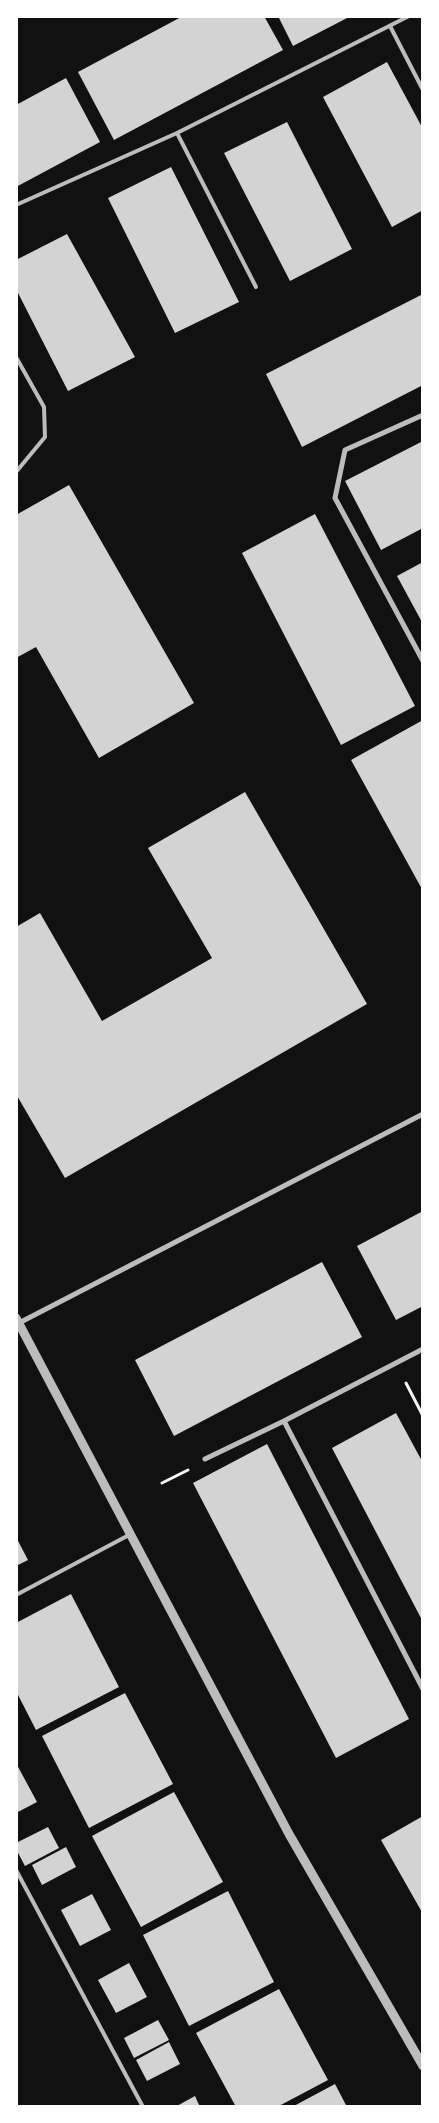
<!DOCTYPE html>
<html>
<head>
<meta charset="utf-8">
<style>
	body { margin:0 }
	#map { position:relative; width:439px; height:2123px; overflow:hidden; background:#111; font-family:Figtree,sans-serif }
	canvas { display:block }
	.frame { position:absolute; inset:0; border:18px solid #fff; pointer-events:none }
</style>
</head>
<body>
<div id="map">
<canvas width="439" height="2123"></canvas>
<div class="frame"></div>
</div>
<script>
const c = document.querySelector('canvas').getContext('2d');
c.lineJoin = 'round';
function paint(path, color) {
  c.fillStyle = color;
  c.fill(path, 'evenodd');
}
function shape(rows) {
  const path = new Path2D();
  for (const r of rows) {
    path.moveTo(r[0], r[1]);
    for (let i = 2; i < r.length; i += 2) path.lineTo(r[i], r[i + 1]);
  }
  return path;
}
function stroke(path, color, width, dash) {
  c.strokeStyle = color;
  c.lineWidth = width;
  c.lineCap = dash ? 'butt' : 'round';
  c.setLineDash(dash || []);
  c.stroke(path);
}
const building = shape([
	[183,16,264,16,283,50,114,140,78,72],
	[278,16,351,16,293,46],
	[387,62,423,129,423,210,392,227,323,97],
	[66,78,100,142,16,187,16,105],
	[287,122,352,249,290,281,224,153],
	[171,167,239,302,175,333,108,198],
	[67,234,135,357,68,391,16,289,16,260],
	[423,294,423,385,302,447,266,374],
	[423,441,423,528,381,550,345,481],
	[69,485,194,703,99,758,36,647,16,658,16,515],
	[315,514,415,706,341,745,242,553],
	[423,562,423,624,397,576],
	[423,720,423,891,351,760],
	[245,792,367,1004,65,1178,16,1094,16,927,40,913,102,1021,212,958,148,848],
	[423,1211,423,1306,396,1320,357,1246],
	[322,1262,362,1337,174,1436,135,1360],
	[396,1413,423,1463,423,1622,332,1448],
	[267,1444,409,1719,336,1758,193,1483],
	[16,1537,28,1560,16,1566],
	[71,1594,119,1687,36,1730,16,1691,16,1623],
	[125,1693,173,1784,89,1828,42,1736],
	[16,1763,37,1802,16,1813],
	[174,1792,223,1882,141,1927,92,1836],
	[423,1816,423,1914,381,1840],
	[48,1827,59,1848,25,1866,16,1849,16,1843],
	[66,1847,76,1867,42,1885,32,1865],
	[228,1891,274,1982,189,2026,143,1935],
	[92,1894,111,1930,80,1946,61,1910],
	[129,1963,147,1997,116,2013,98,1980],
	[279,1989,328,2080,277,2107,236,2107,196,2033],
	[158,2020,169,2040,134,2058,124,2038],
	[169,2042,180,2064,147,2081,136,2060],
	[335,2084,347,2107,292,2107],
	[195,2096,200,2107,175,2107]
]);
const path = shape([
	[406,1383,423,1416],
	[162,1483,188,1470]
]);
const service = shape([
	[390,26,423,90],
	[177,133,256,287],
	[16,205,177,133,409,16],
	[16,357,44,407,45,437,16,472],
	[16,1595,129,1535],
	[16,1870,143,2107]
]);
const minor = shape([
	[423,415,345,450,335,498,423,661],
	[17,1324,423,1114],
	[284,1421,423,1689],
	[205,1459,284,1421,423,1349]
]);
const tertiary = shape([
	[16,1318,289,1834,423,2066]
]);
paint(building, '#d3d3d3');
stroke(path, '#f5f5f5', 3);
stroke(service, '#bcbcbc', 4);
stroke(minor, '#bcbcbc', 5);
stroke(tertiary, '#bcbcbc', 9);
</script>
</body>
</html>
